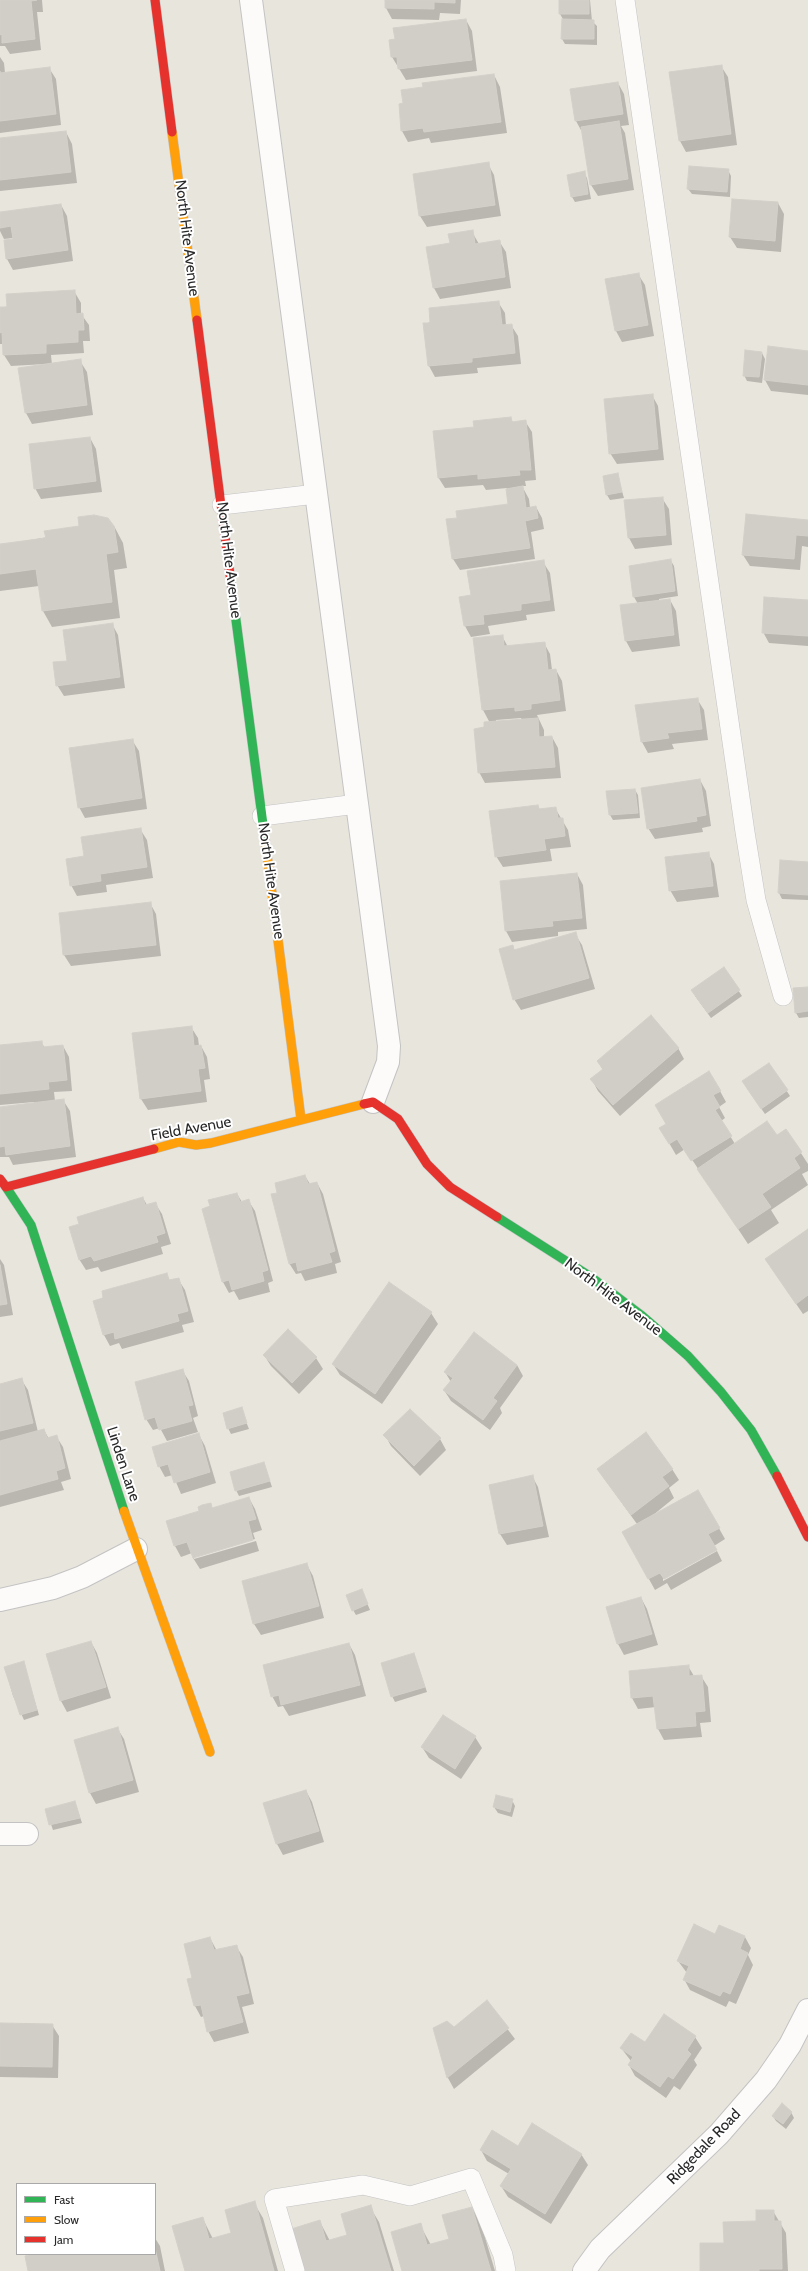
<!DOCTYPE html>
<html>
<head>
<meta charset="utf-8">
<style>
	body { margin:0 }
	#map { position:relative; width:808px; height:2271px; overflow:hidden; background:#e8e5dd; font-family:Cabin,sans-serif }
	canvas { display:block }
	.legend { position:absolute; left:16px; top:2183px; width:140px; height:72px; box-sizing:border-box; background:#fff; border:1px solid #a9a9a9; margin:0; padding:5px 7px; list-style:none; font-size:12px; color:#282828 }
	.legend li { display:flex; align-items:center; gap:8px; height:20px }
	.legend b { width:20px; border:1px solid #a9a9a9 }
</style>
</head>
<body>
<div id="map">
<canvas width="808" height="2271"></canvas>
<ul class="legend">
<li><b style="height:5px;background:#30b455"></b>Fast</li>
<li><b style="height:5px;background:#ff9f0a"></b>Slow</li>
<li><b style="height:5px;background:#e5322d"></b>Jam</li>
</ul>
</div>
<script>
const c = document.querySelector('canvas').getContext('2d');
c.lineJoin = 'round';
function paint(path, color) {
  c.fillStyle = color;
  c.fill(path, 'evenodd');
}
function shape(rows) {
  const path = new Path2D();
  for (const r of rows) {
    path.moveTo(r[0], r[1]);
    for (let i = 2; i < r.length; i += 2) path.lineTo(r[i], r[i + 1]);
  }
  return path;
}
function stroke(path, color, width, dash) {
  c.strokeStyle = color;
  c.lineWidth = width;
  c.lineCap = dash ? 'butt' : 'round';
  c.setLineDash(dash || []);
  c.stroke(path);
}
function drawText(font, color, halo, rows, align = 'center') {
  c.font = font + ' Cabin,sans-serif';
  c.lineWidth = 4;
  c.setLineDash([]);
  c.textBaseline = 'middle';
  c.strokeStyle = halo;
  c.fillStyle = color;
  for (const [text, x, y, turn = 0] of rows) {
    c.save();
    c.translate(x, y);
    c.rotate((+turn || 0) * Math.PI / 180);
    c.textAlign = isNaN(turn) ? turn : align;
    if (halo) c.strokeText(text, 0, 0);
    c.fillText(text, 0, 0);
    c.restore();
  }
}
const shadow = shape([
	[0,0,42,0,43,12,37,12,41,50,10,54,5,46,0,46],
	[386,0,461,0,460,14,440,13,439,20,392,19,386,8],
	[560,0,590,0,592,21,597,26,597,45,565,44,562,39,564,21,560,14],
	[466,20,472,31,477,71,406,80,392,57,390,41],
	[0,57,4,63,5,73,49,68,56,79,61,125,0,133],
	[721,66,728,77,737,145,686,152,680,141,670,73],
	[494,75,500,87,507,133,431,143,429,138,408,142,402,131],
	[618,83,624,94,629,125,621,126,625,133,634,190,598,196,591,185,582,132,576,121],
	[66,132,72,144,77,183,0,191,0,139],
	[488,164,494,175,501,216,427,227,420,216,414,175],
	[728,170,731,176,730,197,692,194,688,189],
	[584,173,587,178,591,199,575,202,572,197],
	[733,200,778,203,784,214,781,252,737,248,730,237],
	[61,205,67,216,73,261,13,270,7,259,13,238,4,239,0,231,0,213],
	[472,232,479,244,499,241,506,252,511,288,440,299,434,288,427,248,451,244],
	[638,274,645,285,654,336,622,342,616,331,607,280],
	[74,291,81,303,81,314,89,325,90,341,83,341,84,353,51,355,52,365,80,361,87,372,93,415,32,424,26,413,46,364,11,366,4,355,3,344,0,344,0,308],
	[498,302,505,313,506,326,511,325,518,336,521,364,477,368,478,373,435,377,429,366,424,324],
	[808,352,808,395,771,391,765,380],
	[762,353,765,359,762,383,747,381,744,375],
	[652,395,658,406,664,460,617,464,610,453],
	[511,418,513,423,525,421,532,432,536,480,525,481,526,486,522,486,529,499,530,508,536,507,542,518,544,529,531,532,535,559,460,570,453,559,458,519,509,505,507,488,486,490,483,485,445,488,438,477,475,428],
	[90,438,96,449,102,492,41,499,35,488],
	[617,474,624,498,610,500,607,495],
	[662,498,669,509,672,545,635,549,629,538],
	[808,521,808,547,802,546,800,570,750,566,743,555],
	[114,526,123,543,127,568,114,570,120,618,52,627,43,611,39,586,0,591,0,545],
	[671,561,674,566,678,596,659,599,659,601,670,600,676,611,680,646,632,652,626,641,638,604,634,597,630,566],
	[543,562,550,573,555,611,526,615,527,620,488,626,490,634,471,637,465,626,472,596],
	[808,601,808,646,769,643,763,632],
	[112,624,118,635,125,688,64,696,57,685,68,662],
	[502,636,508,647,544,643,550,654,552,670,556,670,562,681,566,711,537,715,544,730,544,738,552,737,558,748,561,778,485,783,479,772,485,728,490,723,483,710,474,639],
	[521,718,522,720,496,722,496,720],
	[697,699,704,710,708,740,672,744,674,749,648,753,642,742],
	[132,740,139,751,147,809,85,818,79,807],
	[700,780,706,791,711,826,702,828,703,832,655,839,648,828],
	[635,790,638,795,640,818,613,820,610,815],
	[538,806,540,810,555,808,568,830,571,847,550,849,552,861,503,867,496,856],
	[140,829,147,840,153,878,106,885,107,892,77,896,71,885,85,857],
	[708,853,714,864,719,897,677,902,670,890],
	[781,861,808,863,808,900,782,899,779,893],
	[577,874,583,885,587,929,558,932,558,936,512,942,506,931],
	[150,903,156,914,161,956,71,966,64,955,60,914],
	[575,934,582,945,595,989,521,1010,514,999,513,947,515,951],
	[724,969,742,996,711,1018,695,996],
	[808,988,808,1017,799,1018,796,1013],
	[191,1027,198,1038,199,1046,201,1046,207,1057,210,1079,204,1080,207,1102,148,1110,141,1099,133,1034],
	[41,1042,45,1048,63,1046,69,1057,72,1091,54,1092,55,1101,63,1100,70,1111,76,1157,13,1165,9,1157,0,1157,0,1108,34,1104,34,1102,0,1105,0,1046],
	[678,1048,684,1059,620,1116,598,1091,592,1080,603,1070,598,1062],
	[769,1064,790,1096,765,1114,746,1087],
	[720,1091,726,1102,719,1107,725,1118,721,1121,735,1144,776,1137,786,1130,808,1164,808,1171,802,1174,808,1185,771,1210,779,1223,748,1244,685,1149,676,1155,661,1129,668,1125,656,1105],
	[305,1176,310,1184,317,1183,323,1194,341,1262,335,1264,337,1273,305,1281,301,1273,296,1274,289,1263,278,1193],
	[237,1194,242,1202,248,1200,255,1211,273,1281,268,1283,270,1292,239,1300,234,1291,229,1293,223,1282,203,1209],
	[143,1198,147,1205,155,1203,162,1214,171,1244,161,1247,163,1254,101,1272,98,1267,86,1270,79,1259],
	[808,1231,808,1311,803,1314,766,1260],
	[0,1259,4,1265,13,1315,0,1317],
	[166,1274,170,1281,178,1279,185,1290,194,1322,182,1325,184,1332,122,1349,119,1343,110,1346,104,1335,94,1301],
	[431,1313,438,1324,382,1404,340,1375,333,1364],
	[288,1331,316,1358,323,1369,299,1394,271,1366,264,1355],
	[517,1365,523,1376,500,1408,502,1413,490,1430,451,1401,444,1390,451,1382,445,1372],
	[182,1370,189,1381,198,1416,193,1418,198,1432,167,1441,160,1428,153,1430,146,1419],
	[21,1379,28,1390,38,1432,44,1430,49,1439,56,1436,63,1447,71,1479,61,1482,64,1490,0,1507,0,1385],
	[241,1409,249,1429,231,1434,228,1428],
	[199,1435,205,1446,216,1483,181,1494,173,1475,165,1477,159,1466],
	[385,1435,440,1439,446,1450,420,1476,391,1446],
	[264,1463,272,1487,239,1496,236,1490],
	[672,1469,679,1480,669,1488,674,1498,652,1516,698,1491,725,1539,714,1546,716,1550,663,1579,663,1581,717,1551,722,1561,671,1590,667,1583,655,1590,623,1532,637,1524,598,1470],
	[532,1476,538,1487,549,1537,507,1545,500,1534,490,1485],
	[249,1498,255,1509,262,1530,253,1533,255,1539,194,1556,194,1559,256,1541,259,1551,200,1569,193,1558,192,1553,181,1557,175,1546,200,1512,210,1504,213,1509],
	[307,1565,313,1576,324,1618,261,1635,254,1624,243,1582],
	[364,1596,370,1610,356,1615,353,1610],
	[641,1598,647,1609,658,1645,624,1655,618,1644,607,1608],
	[91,1642,97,1653,111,1698,67,1712,61,1701,47,1655],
	[349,1644,355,1655,366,1696,289,1716,283,1706,278,1707,272,1696],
	[414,1654,427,1692,395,1702,392,1696],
	[23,1662,39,1715,24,1720,13,1696,5,1668],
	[688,1666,694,1676,701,1676,708,1687,711,1722,700,1723,702,1737,664,1740,658,1729,656,1707,638,1709,632,1698],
	[443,1716,475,1737,482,1748,461,1779,429,1758,422,1747],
	[117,1728,124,1739,139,1792,96,1804,90,1793,75,1740],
	[306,1791,312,1802,324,1842,283,1855,277,1844,264,1803],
	[512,1800,515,1806,512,1817,498,1813,494,1807],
	[75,1802,82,1823,53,1830,46,1810],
	[716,1935,745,1937,751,1948,748,1955,753,1965,736,2004,729,2001,726,2007,690,1990,684,1979,687,1973,678,1961],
	[210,1938,217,1951,236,1946,243,1957,254,2004,242,2007,249,2033,214,2042,208,2031,204,2016,201,2017,195,2006,188,1980,194,1978],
	[487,2002,515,2039,454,2089,448,2078,435,2029,454,2028],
	[0,2024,52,2025,59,2036,58,2078,0,2077],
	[695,2037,702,2048,694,2060,697,2065,680,2090,674,2086,666,2098,635,2076,629,2065,631,2061,621,2048],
	[791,2112,794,2118,786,2129,776,2121,773,2116],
	[518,2147,581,2154,588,2165,551,2224,508,2197,501,2186,509,2174,487,2161,481,2150],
	[254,2203,263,2218,278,2271,186,2271,203,2219,213,2239,232,2233],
	[370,2207,379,2222,394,2271,302,2271,320,2222,330,2241,348,2235],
	[472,2208,481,2224,495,2271,403,2271,420,2225,431,2245,450,2239],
	[773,2211,786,2233,788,2271,701,2271,725,2244],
	[155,2238,160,2246,165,2271,29,2271,38,2254,155,2254]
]);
const building = shape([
	[0,0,37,0,31,1,35,39,2,43,2,34,0,35,0,0],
	[385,0,455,0,455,3,434,2,434,9,385,8,385,0],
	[559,0,589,0,589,14,559,14,559,0],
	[466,19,472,60,398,69,397,57,391,57,389,40,395,39,393,28,466,19],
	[562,19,594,20,594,39,561,39,562,19],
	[722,65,731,134,679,141,669,72,722,65],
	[50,67,56,114,0,121,0,71,0,73,50,67],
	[494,74,501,122,424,132,423,128,401,131,399,104,403,103,401,90,423,87,422,83,494,74],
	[618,82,623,114,575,121,570,89,618,82],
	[619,121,628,179,590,185,581,127,619,121],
	[66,131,71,172,0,180,0,138,66,131],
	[489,162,495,205,419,216,413,174,489,162],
	[689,166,729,169,727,192,687,189,689,166],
	[585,171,588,194,571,197,567,175,585,171],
	[732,199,778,202,775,241,729,237,732,199],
	[61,204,68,250,6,259,4,240,13,239,11,226,0,228,0,212,61,204],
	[473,230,475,244,500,240,505,277,433,288,426,247,450,243,448,234,473,230],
	[639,273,648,325,615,331,605,279,639,273],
	[75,290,76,314,83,313,84,330,78,330,78,342,46,344,46,353,3,355,2,332,0,333,0,307,7,307,6,294,75,290],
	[499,301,502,325,512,324,515,353,472,358,472,362,428,366,423,323,430,323,429,308,499,301],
	[768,346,808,351,808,385,764,380,768,346],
	[745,350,762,352,759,377,743,376,745,350],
	[81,359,87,405,25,413,18,368,81,359],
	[653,394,658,449,609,454,604,399,653,394],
	[511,417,512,422,526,420,531,470,519,470,520,475,478,479,478,474,438,478,433,431,474,427,473,421,511,417],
	[90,437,96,481,34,489,29,444,90,437],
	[618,473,622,492,606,495,603,476,618,473],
	[523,486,526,508,536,506,538,518,525,521,530,548,452,559,446,519,457,518,456,511,508,504,506,489,523,486],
	[663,497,666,535,628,538,624,500,663,497],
	[746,514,808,520,808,536,796,535,794,559,742,555,746,514],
	[94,515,108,518,114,526,118,552,106,554,112,602,42,611,36,569,0,574,0,544,46,538,44,531,79,526,78,517,94,515],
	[671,559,675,591,633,597,629,566,671,559],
	[544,560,550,600,521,604,521,610,483,615,484,624,464,626,459,597,471,595,467,571,544,560],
	[764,597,808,600,808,636,762,633,764,597],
	[670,599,674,635,625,641,620,605,670,599],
	[113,623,120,677,56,686,53,662,67,661,63,630,113,623],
	[503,635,504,646,545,642,548,670,556,669,560,700,531,704,531,709,515,711,515,707,482,710,473,638,503,635],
	[698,698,702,729,667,733,669,738,641,742,635,705,698,698],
	[538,718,539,737,552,736,555,767,478,773,474,729,484,727,484,722,538,718],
	[133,739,142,798,78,808,69,748,133,739],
	[700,779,706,815,696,817,697,821,647,829,641,788,700,779],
	[635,789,638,813,609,815,606,791,635,789],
	[538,805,539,809,556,807,558,818,563,818,565,836,544,839,546,850,495,857,489,811,538,805],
	[141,828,147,867,100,874,101,881,70,886,66,859,84,856,81,837,141,828],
	[709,852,713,886,669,891,665,857,709,852],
	[780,860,808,862,808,895,778,893,780,860],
	[577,873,582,918,552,921,553,926,505,931,500,881,577,873],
	[151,902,156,945,63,955,59,913,151,902],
	[576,932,589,978,513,1000,499,949,513,945,514,950,576,932],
	[724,967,740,990,708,1013,691,990,724,967],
	[808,987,808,1011,795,1013,793,988,808,987],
	[651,1015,679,1048,613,1105,590,1079,603,1069,597,1061,651,1015],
	[192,1026,194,1046,201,1045,205,1068,198,1069,201,1091,140,1099,132,1033,192,1026],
	[42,1041,43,1047,63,1045,67,1080,48,1082,49,1089,0,1094,0,1045,42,1041],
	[769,1063,788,1090,761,1109,742,1081,769,1063],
	[709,1071,721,1091,713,1095,720,1107,715,1110,732,1136,691,1161,677,1139,669,1144,659,1128,666,1124,655,1105,709,1071],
	[64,1099,70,1146,6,1155,5,1146,0,1147,0,1107,64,1099],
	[767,1121,777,1135,786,1129,802,1152,794,1158,800,1168,762,1194,771,1207,738,1229,697,1169,767,1121],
	[305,1175,308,1184,317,1182,335,1251,329,1253,332,1262,298,1271,296,1262,289,1264,271,1194,277,1193,275,1183,305,1175],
	[237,1193,240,1202,249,1199,268,1270,262,1272,264,1281,232,1290,229,1280,222,1282,202,1209,210,1206,208,1200,237,1193],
	[143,1197,145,1205,156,1202,165,1233,156,1236,158,1242,94,1261,91,1256,79,1260,69,1227,79,1224,77,1217,143,1197],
	[808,1229,808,1295,796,1304,765,1259,808,1229],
	[0,1265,7,1304,0,1305,0,1265],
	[167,1273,169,1280,179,1278,188,1311,177,1314,179,1321,115,1339,114,1332,103,1335,93,1301,103,1298,102,1291,167,1273],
	[389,1282,432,1312,375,1394,332,1364,389,1282],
	[288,1329,317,1357,292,1383,263,1355,288,1329],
	[474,1332,517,1365,493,1398,497,1401,483,1420,443,1390,453,1378,444,1372,474,1332],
	[183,1369,193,1405,188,1406,192,1421,159,1430,155,1417,145,1420,135,1382,183,1369],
	[22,1378,33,1423,0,1431,0,1384,22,1378],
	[242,1407,247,1423,227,1429,223,1413,242,1407],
	[410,1409,441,1438,414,1466,383,1435,410,1409],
	[44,1429,47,1438,57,1435,65,1468,56,1471,58,1479,0,1495,0,1441,44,1429],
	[646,1432,673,1469,662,1477,669,1486,631,1515,597,1469,646,1432],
	[199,1433,210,1472,174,1483,168,1464,158,1467,152,1447,199,1433],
	[264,1462,270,1481,235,1491,230,1472,264,1462],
	[533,1475,543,1526,499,1534,489,1485,533,1475],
	[698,1490,720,1528,708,1534,717,1550,664,1579,660,1573,648,1579,622,1532,698,1490],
	[249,1497,256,1519,248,1521,253,1540,193,1558,187,1542,174,1546,166,1521,199,1511,198,1507,202,1505,211,1503,212,1508,249,1497],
	[307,1563,319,1606,253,1624,242,1581,307,1563],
	[362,1589,368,1604,352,1611,346,1595,362,1589],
	[641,1597,652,1634,617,1644,606,1607,641,1597],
	[91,1641,106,1687,60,1701,46,1654,91,1641],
	[349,1643,360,1685,281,1705,279,1695,271,1697,263,1665,349,1643],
	[414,1653,425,1687,391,1697,381,1663,414,1653],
	[24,1661,37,1710,20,1715,4,1667,24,1661],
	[689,1665,689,1676,702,1675,705,1711,695,1712,696,1726,657,1729,653,1696,631,1698,629,1671,689,1665],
	[443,1715,476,1736,455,1769,421,1747,443,1715],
	[118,1727,133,1780,89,1793,74,1740,118,1727],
	[306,1790,319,1831,276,1844,263,1803,306,1790],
	[496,1795,513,1799,510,1812,493,1807,496,1795],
	[75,1801,80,1818,49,1825,45,1809,75,1801],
	[694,1924,715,1934,719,1925,745,1936,740,1949,748,1953,730,1994,723,1991,720,1996,683,1980,689,1966,677,1961,694,1924],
	[210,1937,214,1950,237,1945,249,1993,236,1996,243,2022,207,2032,201,2005,194,2006,187,1979,192,1978,184,1944,210,1937],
	[487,2000,509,2028,447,2078,433,2028,447,2021,454,2027,487,2000],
	[664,2014,696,2036,687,2050,691,2054,673,2079,668,2076,660,2087,628,2065,633,2057,620,2048,631,2033,645,2042,664,2014],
	[0,2023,53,2024,52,2067,0,2066,0,2023],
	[782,2103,792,2112,783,2124,772,2116,782,2103],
	[532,2123,582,2154,545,2214,500,2186,511,2169,480,2150,492,2130,518,2146,532,2123],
	[255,2201,274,2271,185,2271,172,2226,203,2217,209,2239,231,2233,225,2210,255,2201],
	[371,2205,391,2271,301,2271,288,2230,320,2220,326,2241,347,2235,341,2214,371,2205],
	[472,2207,491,2271,402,2271,391,2232,421,2223,427,2245,449,2239,442,2215,472,2207],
	[756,2210,774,2210,774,2221,781,2221,782,2269,759,2269,759,2271,700,2271,700,2243,724,2243,723,2222,756,2221,756,2210],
	[155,2248,160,2271,28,2271,25,2256,33,2254,155,2254,155,2248]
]);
const lane = shape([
	[625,0,745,832,756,900,783,996],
	[222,505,316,494],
	[262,816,357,804],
	[295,2271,274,2199,363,2185,410,2196,471,2178,503,2255,506,2271]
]);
const street = shape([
	[251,0,389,1046,388,1062,373,1102],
	[0,1600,53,1588,82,1577,136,1549],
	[0,1834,27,1834],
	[584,2271,600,2249,719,2134,766,2080,790,2045,808,2010]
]);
const fast = shape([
	[232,590,266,847],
	[6,1187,31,1225,124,1511],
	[497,1217,591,1277,641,1315,688,1356,721,1392,751,1430,777,1476]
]);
const slow = shape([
	[172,132,197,320],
	[266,847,301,1119],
	[154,1149,179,1142,196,1145,211,1143,364,1104],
	[124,1511,210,1752]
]);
const jam = shape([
	[155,0,172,132],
	[197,320,232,590],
	[364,1104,373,1102,398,1119,427,1164,450,1187,497,1217],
	[0,1179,6,1187,154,1149],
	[777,1476,808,1537]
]);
const streetNames = [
	["North Hite Avenue",187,238,83],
	["North Hite Avenue",229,560,83],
	["North Hite Avenue",271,881,82],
	["Field Avenue",191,1129,-10],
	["North Hite Avenue",613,1297,37],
	["Linden Lane",123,1464,72],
	["Ridgedale Road",704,2147,-46]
];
paint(shadow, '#0003');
paint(building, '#d1cec8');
stroke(building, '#d3d0c9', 1);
stroke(lane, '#c4c3c3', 20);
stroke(street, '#c4c3c3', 24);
stroke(fast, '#c4c3c3', 10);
stroke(slow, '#c4c3c3', 10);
stroke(jam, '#c4c3c3', 10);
stroke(lane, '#fcfbfa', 19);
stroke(street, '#fcfbfa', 22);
stroke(fast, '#30b455', 9);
stroke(slow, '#ff9f0a', 9);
stroke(jam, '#e5322d', 9);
drawText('15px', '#282828', '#fff', streetNames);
</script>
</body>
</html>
